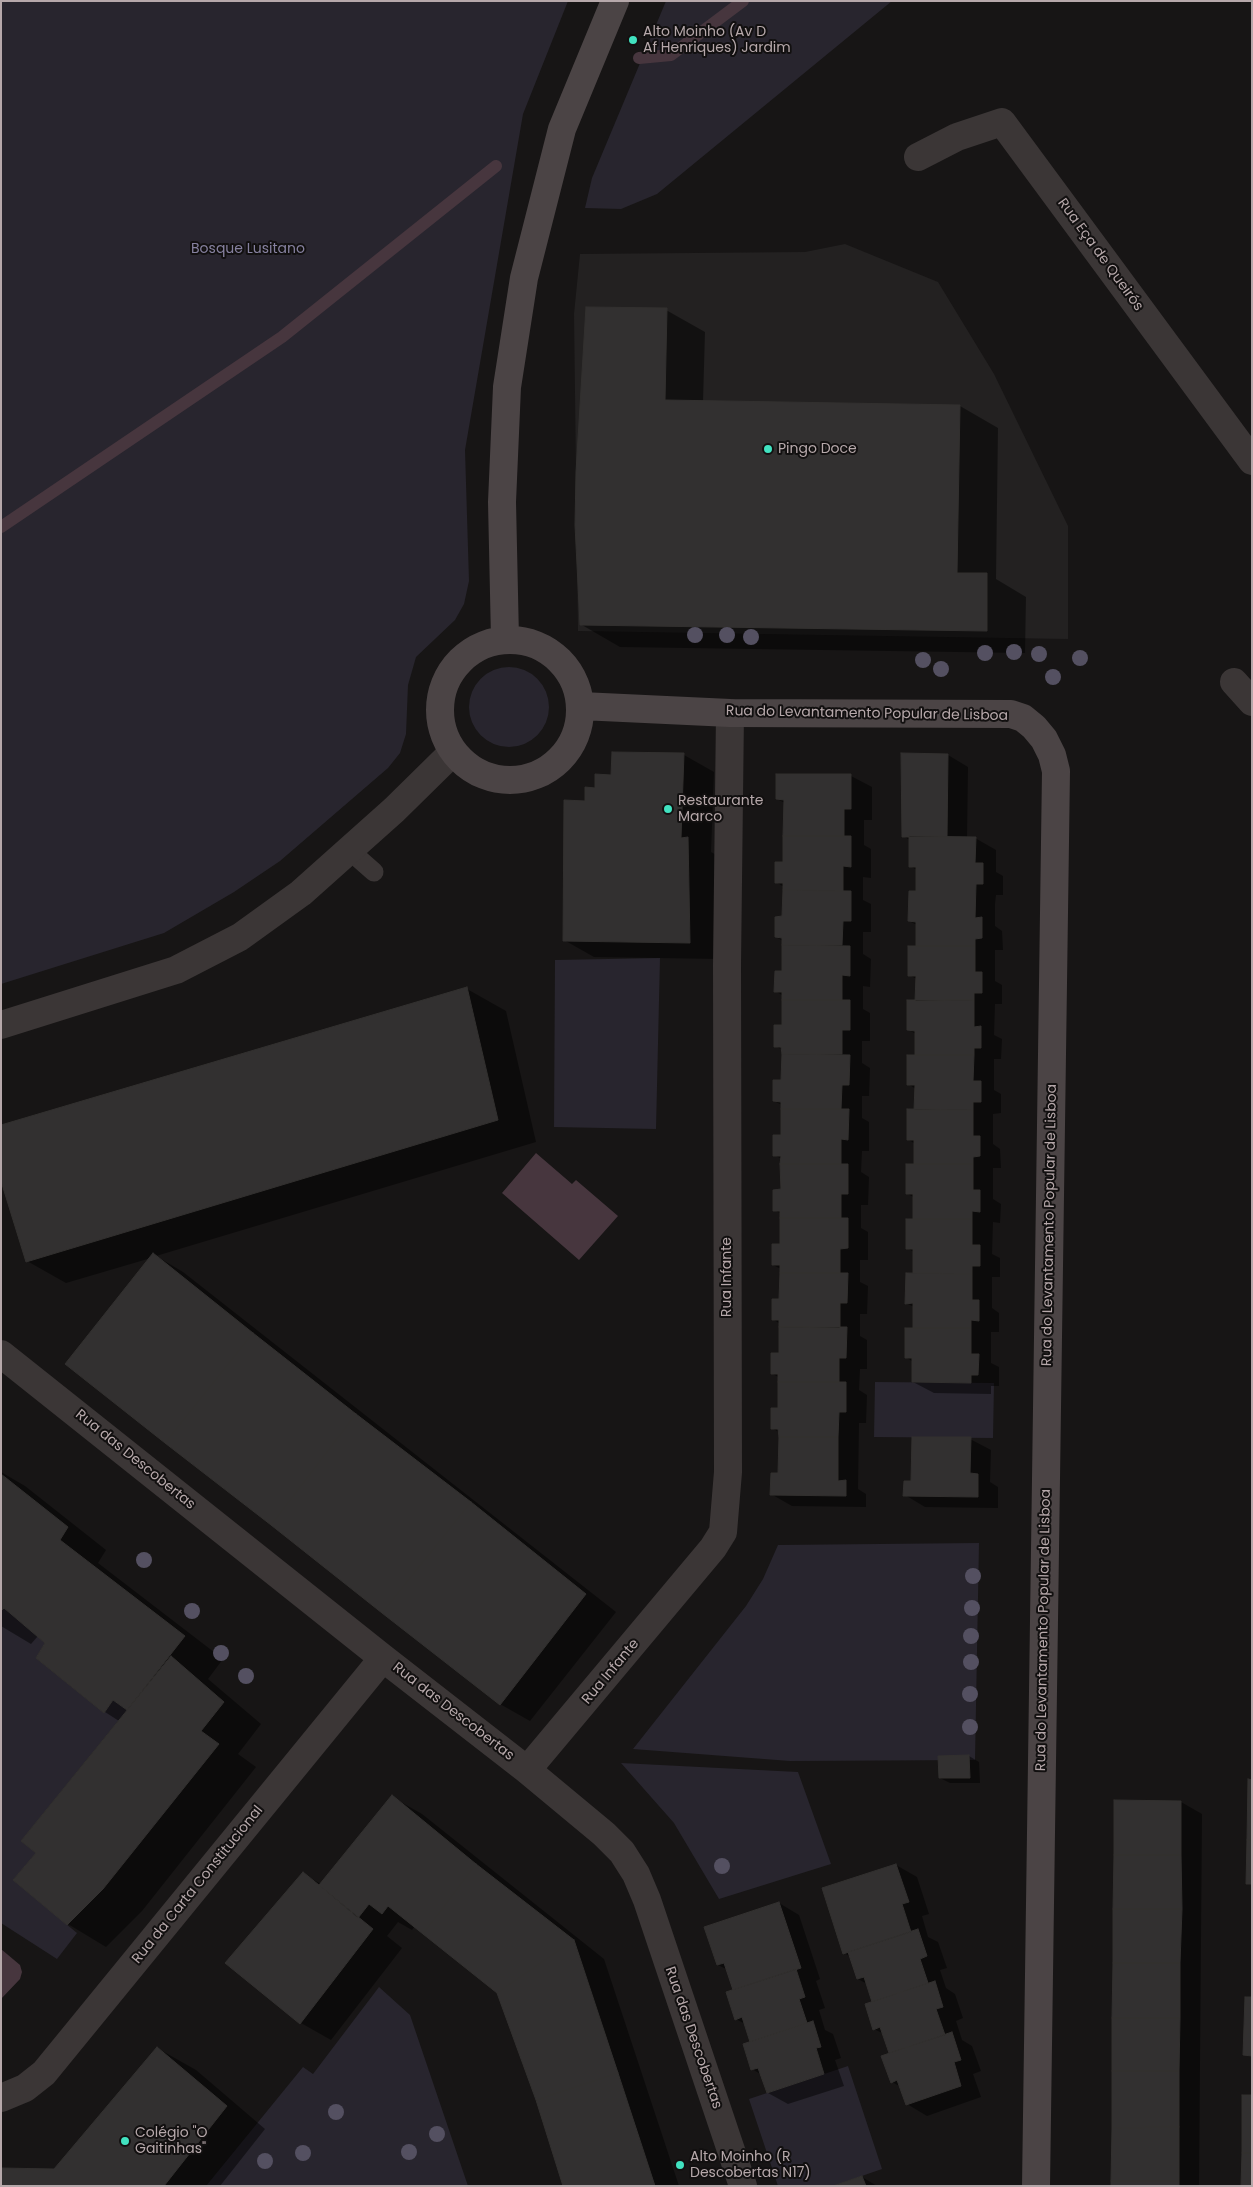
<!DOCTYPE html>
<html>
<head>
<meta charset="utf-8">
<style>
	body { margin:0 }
	#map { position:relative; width:1253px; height:2187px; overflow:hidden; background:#171515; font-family:Poppins,sans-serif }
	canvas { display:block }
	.frame { position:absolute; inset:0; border:2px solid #b6a8aa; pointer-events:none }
</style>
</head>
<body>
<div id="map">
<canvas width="1253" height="2187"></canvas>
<div class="frame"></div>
</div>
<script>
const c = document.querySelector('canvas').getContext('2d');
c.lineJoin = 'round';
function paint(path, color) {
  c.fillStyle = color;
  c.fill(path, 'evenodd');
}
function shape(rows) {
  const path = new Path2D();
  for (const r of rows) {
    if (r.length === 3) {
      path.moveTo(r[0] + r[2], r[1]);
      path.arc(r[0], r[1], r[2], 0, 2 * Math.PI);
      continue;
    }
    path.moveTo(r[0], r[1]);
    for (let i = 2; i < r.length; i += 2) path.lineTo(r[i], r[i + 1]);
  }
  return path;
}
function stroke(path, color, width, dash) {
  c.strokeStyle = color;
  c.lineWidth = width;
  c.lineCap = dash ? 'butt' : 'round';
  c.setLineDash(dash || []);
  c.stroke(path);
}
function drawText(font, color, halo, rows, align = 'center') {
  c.font = font + ' Poppins,sans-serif';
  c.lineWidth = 4;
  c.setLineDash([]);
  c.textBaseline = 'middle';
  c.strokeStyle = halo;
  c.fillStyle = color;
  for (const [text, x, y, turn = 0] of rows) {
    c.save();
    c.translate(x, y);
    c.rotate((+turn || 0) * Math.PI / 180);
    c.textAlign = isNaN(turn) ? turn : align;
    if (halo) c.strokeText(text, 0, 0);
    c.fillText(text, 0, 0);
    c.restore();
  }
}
const built = shape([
	[845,244,938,282,994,374,1068,526,1068,639,578,631,574,314,580,254,805,252]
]);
const green = shape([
	[1,1,568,1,523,114,465,450,469,581,464,604,455,620,416,657,408,685,406,734,400,753,388,768,280,861,234,892,164,933,1,984],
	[666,1,892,1,657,194,621,209,585,208,592,178],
	[509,707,40],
	[660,958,656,1129,554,1127,555,960],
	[875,1382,994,1383,993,1438,874,1437],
	[979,1543,975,1760,790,1761,633,1749,746,1606,763,1579,778,1545],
	[4,1608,45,1643,36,1658,104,1713,113,1700,127,1710,21,1841,36,1853,13,1880,77,1933,57,1959,1,1923,1,1611],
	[621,1763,798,1772,831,1864,719,1899,674,1823],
	[379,1987,410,2015,468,2186,206,2186,303,2067,313,2074],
	[848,2066,882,2169,833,2186,778,2186,749,2099]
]);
const water = shape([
	[536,1153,572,1184,576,1180,618,1216,579,1260,502,1193],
	[1,1949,20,1965,22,1972,20,1979,1,1999]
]);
const shadow = shape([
	[666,310,705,332,703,402,960,406,998,428,996,579,1026,597,1025,653,620,647,582,625],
	[613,753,684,755,714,772,711,852,718,856,720,959,594,957,564,940,586,803,596,789,612,777],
	[948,755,968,767,967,838,975,838,996,850,996,872,1003,876,1003,895,996,895,995,904,995,926,1002,931,1003,950,995,950,995,981,1002,985,1002,1004,995,1004,994,1035,1002,1039,1001,1059,994,1059,994,1090,1001,1094,1001,1113,993,1114,993,1144,1000,1149,1001,1168,993,1168,993,1199,1001,1204,1000,1223,993,1222,992,1254,1000,1258,1000,1277,992,1277,992,1308,999,1313,999,1332,991,1332,991,1363,999,1367,999,1386,991,1386,991,1394,934,1393,913,1382,913,1362,906,1357,914,1329,914,1307,906,1303,914,1274,914,1252,907,1248,915,1220,915,1198,908,1194,915,1165,915,1144,908,1139,916,1111,916,1089,908,1084,916,1057,916,1034,909,1030,916,1002,917,979,909,975,917,947,917,925,909,921,917,892,917,870,910,866,910,840,903,836],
	[778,775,851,776,872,787,872,820,864,820,864,845,871,849,871,878,863,877,863,900,871,904,871,932,863,932,863,954,871,959,870,987,863,986,863,1009,870,1013,870,1041,862,1041,862,1063,870,1068,869,1096,862,1096,862,1118,869,1122,869,1151,862,1151,861,1172,869,1177,868,1205,861,1205,861,1228,868,1232,868,1260,860,1260,860,1282,868,1286,867,1314,860,1314,860,1336,867,1340,867,1369,860,1369,859,1390,867,1395,866,1423,859,1423,858,1489,866,1494,866,1507,792,1506,771,1494,779,1474,780,1433,772,1428,779,1409,780,1378,773,1374,780,1354,780,1324,773,1319,781,1300,781,1269,773,1265,781,1245,782,1214,774,1210,782,1191,782,1159,774,1155,782,1136,782,1105,774,1101,783,1082,783,1050,775,1046,783,1027,783,996,776,991,783,972,783,941,776,937,784,918,784,887,776,882,784,863,785,803,777,799],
	[467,989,506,1011,536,1142,156,1256,183,1272,616,1612,530,1721,500,1704,151,1258,66,1283,27,1261],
	[970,1439,991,1450,990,1482,998,1487,998,1508,925,1507,905,1495,912,1482],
	[1,1472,25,1486,106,1550,98,1563,223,1659,208,1679,261,1724,238,1754,256,1767,142,1911,106,1947,68,1924,14,1879,38,1853,119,1721,105,1712,38,1657,47,1643,38,1636,31,1644,1,1626],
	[969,1756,979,1762,980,1783,950,1783,940,1778],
	[392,1797,422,1814,604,1959,679,2186,565,2186,537,2100,498,1992,415,1926,412,1930,398,1922,387,1936,402,1948,331,2040,301,2023,303,1874,321,1884],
	[1115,1801,1181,1802,1202,1814,1199,2186,1112,2186],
	[896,1865,917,1877,929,1914,922,1916,928,1937,938,1942,947,1968,940,1970,946,1988,955,1994,963,2018,956,2021,962,2040,972,2046,981,2071,973,2074,981,2097,927,2116,907,2104,901,2087,892,2082,890,2054,884,2034,874,2029,873,2002,867,1984,858,1979,851,1957,844,1953,823,1889],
	[779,1903,799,1915,820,1979,816,1981,825,2008,819,2010,825,2030,833,2034,841,2058,835,2060,844,2086,788,2104,768,2093,762,2075,752,2069,751,2043,745,2024,736,2019,735,1991,728,1970,718,1965],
	[157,2048,196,2070,265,2129,220,2186,1,2186,55,2170],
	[862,2177,877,2186,837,2186]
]);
const stream = shape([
	[639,58,671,55,743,1],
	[1,527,282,337,496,166]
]);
const building = shape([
	[586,307,667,308,665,400,960,405,957,573,987,573,987,631,580,625,575,525,576,472,586,307],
	[612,752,684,753,681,838,688,837,690,943,563,941,564,800,585,801,585,787,595,788,595,774,611,775,612,752],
	[901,753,948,754,947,837,902,837,901,753],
	[776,774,851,774,851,809,844,809,844,836,783,836,784,800,776,799,776,774],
	[783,836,851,836,851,867,843,866,843,891,783,890,783,883,775,883,775,862,783,862,783,836],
	[909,836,976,837,975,863,983,863,983,884,976,884,975,918,982,917,982,938,975,939,975,946,916,946,916,922,908,921,909,891,916,891,916,867,909,867,909,836],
	[783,890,851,891,851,921,843,921,842,945,782,945,782,938,775,937,775,917,782,916,783,890],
	[782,945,850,946,850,976,842,975,842,1000,782,1000,782,992,774,992,775,971,782,971,782,945],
	[908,946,975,946,975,972,982,972,982,993,974,993,974,1000,915,1001,916,976,908,976,908,946],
	[467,987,498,1120,26,1262,1,1181,1,1125,467,987],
	[782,1000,850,1000,850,1030,842,1030,842,1054,782,1054,781,1047,774,1047,774,1025,782,1025,782,1000],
	[907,1000,974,1000,974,1027,981,1026,981,1048,974,1048,974,1055,915,1055,915,1031,907,1030,907,1000],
	[782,1054,850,1055,849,1085,842,1085,841,1109,781,1109,781,1102,773,1101,773,1080,781,1080,782,1054],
	[907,1055,974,1055,973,1081,981,1081,981,1102,973,1102,973,1110,914,1110,915,1085,907,1085,907,1055],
	[781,1109,849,1109,848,1140,841,1139,841,1164,780,1164,781,1156,773,1156,773,1135,781,1135,781,1109],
	[907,1109,973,1110,973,1136,980,1136,980,1156,973,1157,973,1164,914,1164,914,1140,907,1140,907,1109],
	[780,1164,848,1164,848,1194,841,1194,841,1218,780,1218,780,1211,773,1211,773,1190,781,1189,780,1164],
	[906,1164,973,1164,973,1190,980,1190,980,1212,972,1211,972,1219,913,1219,913,1194,906,1194,906,1164],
	[780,1218,848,1218,848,1248,840,1249,840,1273,780,1273,780,1265,772,1265,772,1244,780,1244,780,1218],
	[906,1219,972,1219,972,1245,980,1245,980,1266,972,1266,972,1274,913,1273,913,1249,906,1249,906,1219],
	[153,1253,253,1333,165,1443,65,1364,153,1253],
	[780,1273,848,1273,847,1303,840,1303,840,1328,779,1327,779,1320,772,1320,772,1299,779,1299,780,1273],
	[906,1273,972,1274,972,1300,979,1300,979,1321,971,1320,971,1328,913,1328,913,1303,905,1304,906,1273],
	[779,1327,847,1327,846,1358,839,1358,839,1382,778,1382,778,1374,771,1374,771,1353,779,1353,779,1327],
	[905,1328,971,1328,971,1354,979,1354,978,1375,971,1375,971,1383,912,1382,912,1358,905,1358,905,1328],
	[253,1333,356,1414,271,1525,165,1443,253,1333],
	[778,1382,846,1382,846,1412,839,1412,838,1437,779,1437,778,1429,771,1429,771,1408,778,1408,778,1382],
	[356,1414,471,1502,382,1613,271,1525,356,1414],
	[779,1437,838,1437,838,1481,846,1480,846,1496,770,1495,771,1473,778,1473,779,1437],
	[912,1437,971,1437,970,1473,978,1474,978,1497,903,1496,904,1481,911,1481,912,1437],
	[1,1474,68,1527,60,1540,185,1636,127,1710,113,1700,104,1713,36,1658,45,1643,4,1608,1,1611,1,1474],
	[471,1502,586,1594,500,1705,382,1613,471,1502],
	[171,1656,224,1702,201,1731,219,1744,103,1889,67,1925,13,1880,36,1853,21,1841,171,1656],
	[969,1755,970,1778,939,1778,938,1756,969,1755],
	[1248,1779,1252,1780,1252,1840,1247,1840,1248,1779],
	[392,1795,476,1864,423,1934,388,1906,382,1914,369,1904,358,1918,319,1885,392,1795],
	[1114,1800,1181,1801,1181,1855,1114,1855,1114,1800],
	[1247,1840,1252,1840,1252,1884,1246,1884,1247,1840],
	[1114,1855,1181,1855,1182,1909,1113,1909,1114,1855],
	[476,1864,574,1940,497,1993,423,1934,476,1864],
	[896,1864,909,1902,902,1904,911,1932,843,1954,822,1888,896,1864],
	[303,1872,373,1929,300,2024,225,1963,303,1872],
	[779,1902,801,1968,733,1990,724,1963,717,1965,704,1927,779,1902],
	[1113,1909,1182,1909,1180,1963,1113,1963,1113,1909],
	[918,1929,927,1956,920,1959,928,1983,872,2002,864,1977,857,1979,848,1952,918,1929],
	[574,1940,618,2073,536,2100,497,1993,574,1940],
	[1113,1963,1180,1963,1180,2018,1112,2018,1113,1963],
	[796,1969,805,1997,799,1999,807,2023,750,2042,742,2017,735,2020,726,1992,796,1969],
	[935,1981,943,2007,936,2009,945,2035,889,2053,880,2027,873,2030,865,2004,935,1981],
	[1245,1997,1252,1997,1252,2056,1243,2055,1245,1997],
	[1112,2018,1180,2018,1179,2071,1112,2071,1112,2018],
	[813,2021,821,2047,816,2048,824,2074,767,2093,758,2068,751,2070,743,2044,813,2021],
	[952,2032,961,2060,954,2062,961,2086,906,2105,897,2080,891,2083,881,2056,952,2032],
	[157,2047,227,2106,164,2186,1,2186,1,2168,54,2169,157,2047],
	[1112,2071,1179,2071,1179,2127,1112,2128,1112,2071],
	[618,2073,655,2186,563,2186,536,2100,618,2073],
	[1242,2095,1252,2095,1252,2153,1242,2153,1242,2095],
	[1179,2127,1179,2181,1111,2181,1112,2128,1179,2127],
	[1242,2153,1252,2153,1252,2186,1241,2186,1242,2153],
	[862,2176,866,2186,833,2186,862,2176],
	[1111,2181,1179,2181,1179,2186,1111,2186,1111,2181]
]);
const lane = shape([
	[349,850,374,872]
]);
const street = shape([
	[918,157,957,137,1002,122,1252,461],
	[1234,682,1252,702],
	[1,1025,176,970,240,937,301,893,394,810,453,752],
	[1,1354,383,1658,527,1770,604,1834,622,1852,636,1874,647,1900,743,2186],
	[527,1770,713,1548,723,1532,728,1472,727,965,730,713],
	[1,2098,25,2088,44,2073,383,1658]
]);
const secondary = shape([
	[505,639,502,502,507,387,524,278,562,129,615,1],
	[510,710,70],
	[581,706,730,713,1011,714,1023,718,1034,727,1044,739,1052,755,1056,771,1036,2186]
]);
const trees = [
	[695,635],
	[727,635],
	[751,637],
	[1014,652],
	[985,653],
	[1039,654],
	[1080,658],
	[923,660],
	[941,669],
	[1053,677],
	[144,1560],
	[973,1576],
	[972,1608],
	[192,1611],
	[971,1636],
	[221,1653],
	[971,1662],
	[246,1676],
	[970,1694],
	[970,1727],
	[722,1866],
	[336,2112],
	[437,2134],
	[409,2152],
	[303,2153],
	[265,2161]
];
const markers = [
	[633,40,5,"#41e2c0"],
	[768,449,5,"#41e2c0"],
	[668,809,5,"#41e2c0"],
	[125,2141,5,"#41e2c0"],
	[680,2165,5,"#41e2c0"]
];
const poiNames = [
	["Alto Moinho (Av D",643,32],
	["Af Henriques) Jardim",643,48],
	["Pingo Doce",778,449],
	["Restaurante",678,801],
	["Marco",678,817],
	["Colégio \"O",135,2133],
	["Gaitinhas\"",135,2149],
	["Alto Moinho (R",690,2157],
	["Descobertas N17)",690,2173]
];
const parkNames = [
	["Bosque Lusitano",248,249]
];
const streetNames = [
	["Rua Eça de Queirós",1100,255,54],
	["Rua do Levantamento Popular de Lisboa",867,714,1],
	["Rua do Levantamento Popular de Lisboa",1050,1225,-89],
	["Rua Infante",727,1277,-90],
	["Rua das Descobertas",135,1460,39],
	["Rua do Levantamento Popular de Lisboa",1044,1630,-89],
	["Rua Infante",611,1672,-50],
	["Rua das Descobertas",453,1712,38],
	["Rua da Carta Constitucional",198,1885,-51],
	["Rua das Descobertas",693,2038,71]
];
paint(built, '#232121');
paint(green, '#28252e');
paint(water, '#47363e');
paint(shadow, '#0007');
stroke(stream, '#47363e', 12);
paint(building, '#323030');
stroke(building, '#32302f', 1);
stroke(lane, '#3b3636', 19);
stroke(street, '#3b3636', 28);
stroke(secondary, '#4b4445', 28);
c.fillStyle = '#545061';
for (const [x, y] of trees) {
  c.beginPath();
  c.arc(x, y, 8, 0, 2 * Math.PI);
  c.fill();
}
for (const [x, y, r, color] of markers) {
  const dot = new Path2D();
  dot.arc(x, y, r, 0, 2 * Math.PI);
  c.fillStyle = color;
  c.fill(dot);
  stroke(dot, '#121010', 2);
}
drawText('14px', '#b6a8aa', '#121010', poiNames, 'left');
drawText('14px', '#86819f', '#121010', parkNames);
drawText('14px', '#b6a8aa', '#121010', streetNames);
</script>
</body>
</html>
